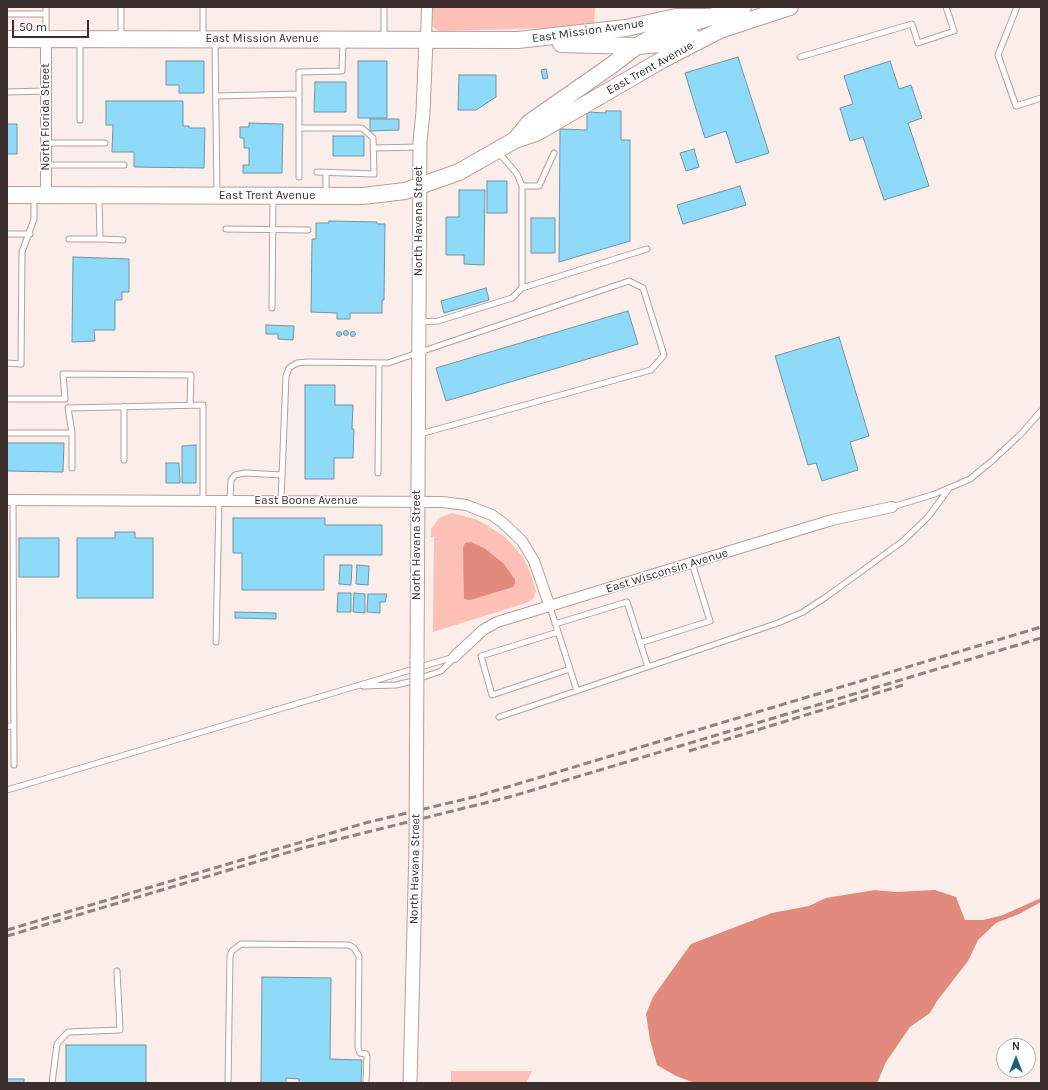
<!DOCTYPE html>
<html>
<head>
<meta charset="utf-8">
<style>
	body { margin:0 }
	#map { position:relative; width:1048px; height:1090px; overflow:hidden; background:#faedea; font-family:Karla,sans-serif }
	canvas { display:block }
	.frame { position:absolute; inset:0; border:8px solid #3b2e2c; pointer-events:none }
	.north { position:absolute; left:996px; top:1038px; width:40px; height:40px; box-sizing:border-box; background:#fff; border:1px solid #b1abab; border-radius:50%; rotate:0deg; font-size:11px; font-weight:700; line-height:16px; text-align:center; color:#3b2e2c }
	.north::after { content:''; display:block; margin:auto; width:14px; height:18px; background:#1f5f74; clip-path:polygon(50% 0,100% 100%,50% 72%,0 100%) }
	.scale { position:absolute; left:12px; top:20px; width:77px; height:18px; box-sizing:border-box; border:2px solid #3b2e2c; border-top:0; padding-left:5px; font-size:12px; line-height:14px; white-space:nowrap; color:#3b2e2c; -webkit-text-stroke:3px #fff; paint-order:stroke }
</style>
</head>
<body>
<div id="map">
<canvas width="1048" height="1090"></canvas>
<div class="frame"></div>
<div class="north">N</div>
<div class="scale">50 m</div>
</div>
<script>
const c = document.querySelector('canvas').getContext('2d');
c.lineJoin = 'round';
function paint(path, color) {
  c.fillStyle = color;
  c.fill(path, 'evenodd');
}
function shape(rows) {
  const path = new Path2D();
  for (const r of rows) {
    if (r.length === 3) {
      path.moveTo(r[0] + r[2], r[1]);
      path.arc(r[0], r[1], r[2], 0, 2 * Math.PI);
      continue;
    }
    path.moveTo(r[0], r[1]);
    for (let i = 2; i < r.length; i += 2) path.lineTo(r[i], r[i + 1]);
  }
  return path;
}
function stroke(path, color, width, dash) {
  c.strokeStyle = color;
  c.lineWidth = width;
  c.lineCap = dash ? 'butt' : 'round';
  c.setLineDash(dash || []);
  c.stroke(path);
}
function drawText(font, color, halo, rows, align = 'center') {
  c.font = font + ' Karla,sans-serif';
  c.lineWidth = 3;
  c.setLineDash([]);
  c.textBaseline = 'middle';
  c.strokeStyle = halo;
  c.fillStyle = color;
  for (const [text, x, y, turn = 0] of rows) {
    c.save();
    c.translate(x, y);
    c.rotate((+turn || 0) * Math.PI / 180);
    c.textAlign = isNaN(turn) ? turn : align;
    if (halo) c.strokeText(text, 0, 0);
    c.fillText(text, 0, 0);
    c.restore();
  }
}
const green = shape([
	[431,7,595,7,594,27,440,31,435,29,432,25],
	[452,513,478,520,504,536,523,557,530,572,536,591,533,599,526,603,433,632,434,537,431,537,431,529,439,518],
	[451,1071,532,1071,526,1083,451,1083]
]);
const water = shape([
	[471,542,484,548,504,564,515,580,515,584,513,587,470,600,464,599,463,548,465,543],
	[875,890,895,892,935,890,956,897,965,920,983,920,1003,915,1041,898,1041,902,1019,914,996,923,978,940,968,961,937,1001,930,1013,910,1027,886,1062,877,1083,695,1083,676,1076,657,1065,650,1040,646,1014,653,997,691,944,772,913,809,906,826,898]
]);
const building = shape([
	[738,57,769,153,736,163,726,131,705,138,685,73,738,57],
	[166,61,204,61,204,93,179,93,179,85,166,85,166,61],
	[358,61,387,61,387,118,358,118,358,61],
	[890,61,899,89,911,85,922,118,908,123,929,186,884,200,863,137,850,141,840,108,853,104,844,76,890,61],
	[546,69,548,78,543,79,541,70,546,69],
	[459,75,496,75,496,97,476,110,458,110,459,75],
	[315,82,346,82,346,112,314,112,315,82],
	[106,101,183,101,183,126,189,126,189,128,205,128,204,168,134,167,134,152,112,152,113,125,106,125,106,101],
	[606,111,621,111,621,140,630,140,630,241,559,262,560,129,587,130,587,112,606,113,606,111],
	[370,119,399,119,399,130,370,131,370,119],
	[249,123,283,124,282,173,243,173,243,165,249,165,249,148,244,148,244,138,240,138,240,127,249,127,249,123],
	[7,124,17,124,17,154,7,154,7,124],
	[333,136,364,136,364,156,333,156,333,136],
	[694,149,699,167,686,171,680,153,694,149],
	[487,181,507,181,507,213,487,213,487,181],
	[740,186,746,205,683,224,677,205,740,186],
	[459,190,485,190,484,265,464,264,464,255,446,255,446,217,459,217,459,190],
	[531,218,555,218,555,253,531,253,531,218],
	[329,221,377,222,377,224,385,224,384,300,382,300,382,313,350,313,350,319,337,319,337,313,311,312,312,239,316,239,316,223,329,223,329,221],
	[73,257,129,259,129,292,122,292,122,300,115,300,115,330,94,330,95,341,72,342,73,257],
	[486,288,489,300,444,313,441,301,486,288],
	[628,311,638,344,446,401,436,368,628,311],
	[266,325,294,326,293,340,278,339,278,334,266,334,266,325],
	[346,333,2.5],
	[339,334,2.5],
	[353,334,2.5],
	[839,337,869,436,850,442,858,470,822,481,816,463,808,465,775,356,839,337],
	[305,385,335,385,335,405,353,405,352,429,354,429,353,458,334,458,334,479,305,479,305,385],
	[7,443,64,443,63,472,7,471,7,443],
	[196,445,196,483,182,483,182,446,196,445],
	[166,463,179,463,180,483,166,483,166,463],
	[233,518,325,518,325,525,382,525,382,555,324,555,324,590,242,590,242,553,233,553,233,518],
	[115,532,135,532,135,538,153,538,153,598,77,598,77,538,115,538,115,532],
	[19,538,59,538,59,577,19,577,19,538],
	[340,565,352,565,351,585,339,584,340,565],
	[357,565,369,566,368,585,356,584,357,565],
	[338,593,351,593,351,612,337,612,338,593],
	[354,593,365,594,365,613,353,612,354,593],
	[368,594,387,594,385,602,380,602,380,613,367,612,368,594],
	[235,612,276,613,276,619,235,618,235,612],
	[262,977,331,978,330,1059,362,1060,361,1083,299,1083,299,1079,286,1078,286,1083,261,1083,262,977],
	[66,1045,146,1045,146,1083,66,1083,66,1045],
	[7,1079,24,1079,24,1083,7,1083,7,1079]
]);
const service = shape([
	[121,7,121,38],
	[203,7,203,38],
	[384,7,384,38],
	[1017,7,998,55,1016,106,1041,98],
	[7,14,46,14,46,36],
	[46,14,46,7],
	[80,42,80,120],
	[215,42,217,194],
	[800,57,912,24,918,43,954,31,946,7],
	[7,92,46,91],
	[216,96,299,94],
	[299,128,362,128,373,138,374,174,317,172],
	[46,143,105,143],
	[373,148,420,147],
	[499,153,517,174,522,186],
	[46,165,124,165],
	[299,177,299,72,342,71,343,41],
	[326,194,326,173],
	[226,229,308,230],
	[7,234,30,234],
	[69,239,100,239,99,198],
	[100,239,123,240],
	[522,288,522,186,539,186,554,153],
	[272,308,273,197],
	[419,322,438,321,512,298,522,288,647,249],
	[7,363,21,364,22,252,34,219,34,198],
	[7,399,65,399,63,374,191,375,190,405],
	[7,433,72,433,72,468],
	[72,433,68,408,203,405,203,501],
	[124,460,124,406],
	[378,473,379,364],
	[13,500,14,765],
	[230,501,231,480,235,475,245,473,282,475],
	[281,501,286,376,289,368,297,363,308,362,388,363,629,281,643,288,664,355,651,370,420,434],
	[892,507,935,494,970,479,992,461,1022,433,1041,411],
	[550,607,577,691],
	[555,624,627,602,648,667],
	[558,632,481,656,492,695,570,669],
	[216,642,219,501],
	[640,643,710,621,692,563],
	[363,686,396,685,409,682,441,671,454,658],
	[499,717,778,623,803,612,826,597,903,541,928,517,948,490],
	[7,727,14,725],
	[7,790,454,657],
	[52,1083,57,1044,68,1032,120,1030,117,971],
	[228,1083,230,956,232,951,241,944,349,945,354,948,359,956,358,1048,360,1053,366,1054,367,1056,366,1083]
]);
const minor = shape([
	[426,40,427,7],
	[46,195,46,39],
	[7,500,442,502,466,505,492,515,503,523,522,541,534,561,550,607],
	[454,657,483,630,497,622,832,520,892,507]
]);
const tertiary = shape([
	[417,661,420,141,423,112,426,40],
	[410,1083,416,848]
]);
const primary = shape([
	[7,39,518,40,626,28,676,17,706,17],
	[561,44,637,46,661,44,693,37],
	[515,140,529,123,612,65,637,46,662,32,743,7],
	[7,195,363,196,405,191,459,172,515,140,536,133,662,60,720,30,790,7]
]);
const rail = shape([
	[689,751,903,685],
	[7,930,365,823,474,797,1041,627],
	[7,936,303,848,513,796,1041,638]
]);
const tertiaryBridge = shape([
	[416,848,417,661]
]);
const streetNames = [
	["East Mission Avenue",588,31,-8],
	["East Mission Avenue",262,39],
	["East Trent Avenue",650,68,-29],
	["North Florida Street",46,117,-90],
	["East Trent Avenue",267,196],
	["North Havana Street",419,221,-90],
	["East Boone Avenue",306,501],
	["North Havana Street",417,545,-90],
	["East Wisconsin Avenue",667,571,-17],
	["North Havana Street",415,869,-89]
];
paint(green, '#fcc0b6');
paint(water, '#e18a7d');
paint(building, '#8ddbf9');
stroke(building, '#75939f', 1);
stroke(service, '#bc9d97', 7);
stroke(minor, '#bc9d97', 12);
stroke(tertiary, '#bc9d97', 15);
stroke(primary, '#bc9d97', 18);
stroke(service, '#fff', 5);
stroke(minor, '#fff', 10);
stroke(tertiary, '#fff', 13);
stroke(primary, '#fff', 16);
stroke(rail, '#8f827f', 3, [8, 4]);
stroke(tertiaryBridge, '#bc9d97', 15, []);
stroke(tertiaryBridge, '#fff', 13);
drawText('12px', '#3b2e2c', '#fff', streetNames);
</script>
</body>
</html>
